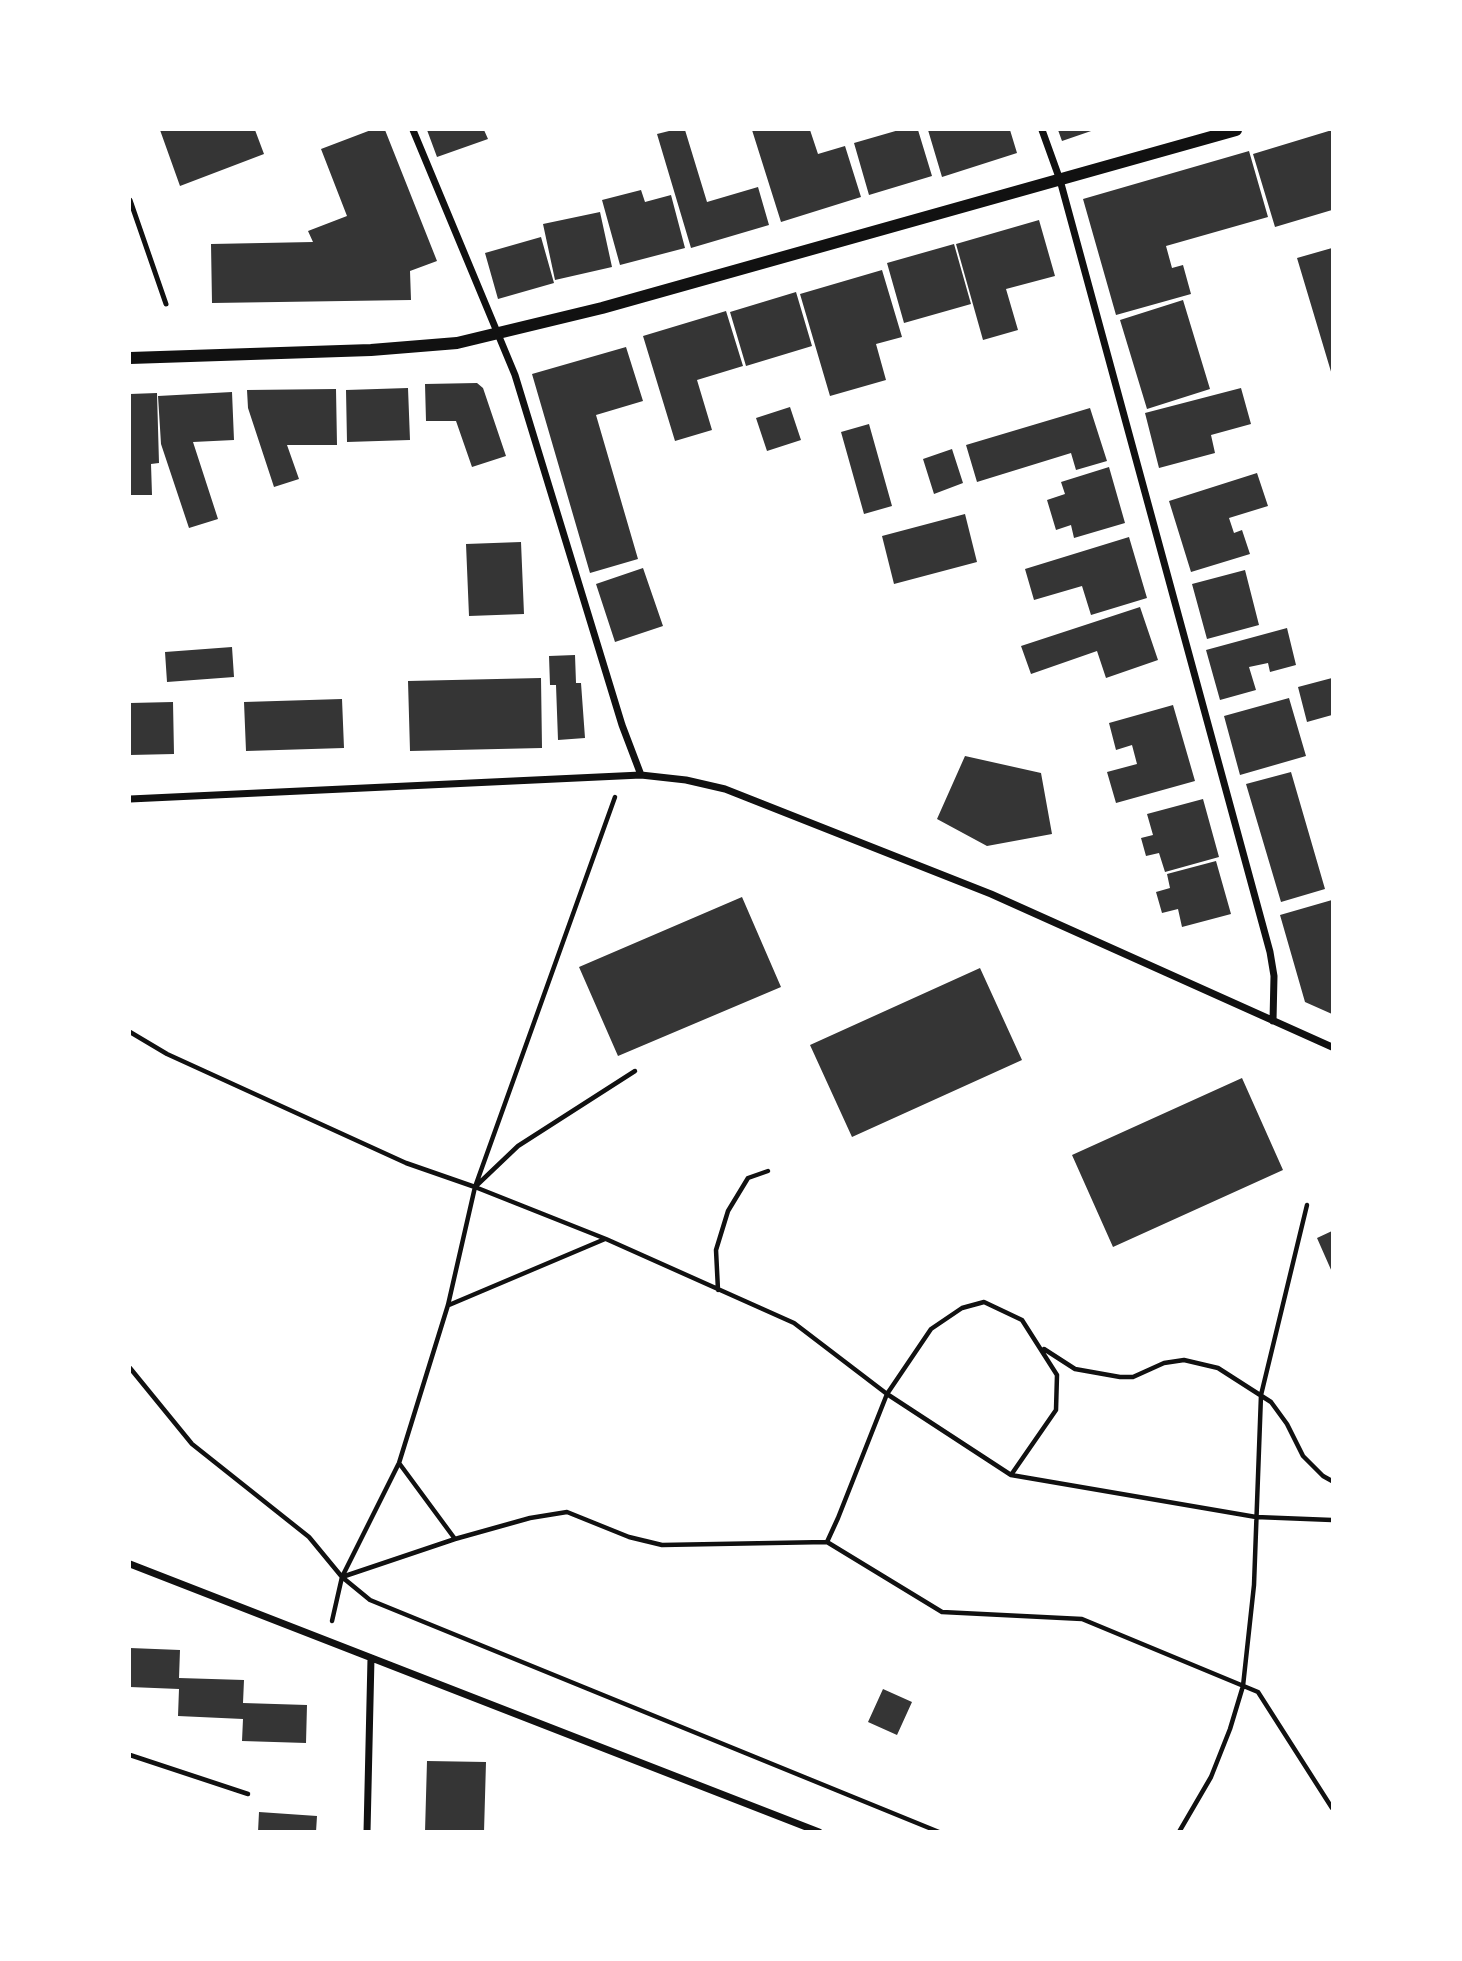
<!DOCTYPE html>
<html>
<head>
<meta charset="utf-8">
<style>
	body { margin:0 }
	#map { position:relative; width:1462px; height:1961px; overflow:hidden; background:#fff; font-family:"Work Sans",sans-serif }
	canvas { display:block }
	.frame { position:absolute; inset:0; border:131px solid #fff; pointer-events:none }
</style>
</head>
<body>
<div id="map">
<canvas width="1462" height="1961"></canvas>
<div class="frame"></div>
</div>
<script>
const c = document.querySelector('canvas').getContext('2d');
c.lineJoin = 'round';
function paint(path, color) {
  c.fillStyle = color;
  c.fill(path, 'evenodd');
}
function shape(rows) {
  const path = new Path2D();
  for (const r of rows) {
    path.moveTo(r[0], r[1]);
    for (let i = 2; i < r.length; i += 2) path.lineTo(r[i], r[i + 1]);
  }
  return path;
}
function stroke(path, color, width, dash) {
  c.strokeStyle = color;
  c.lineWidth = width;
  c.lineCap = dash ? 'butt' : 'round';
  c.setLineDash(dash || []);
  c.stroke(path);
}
const building = shape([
	[160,130,255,130,264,154,180,186],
	[371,130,385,130,437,261,410,271,411,300,212,303,211,244,313,242,308,231,347,216,321,149],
	[427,130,484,130,488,139,437,157],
	[673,130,685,130,707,202,758,187,769,225,691,248,657,134],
	[752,130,810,130,818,154,845,146,861,197,781,222],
	[899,130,918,130,932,176,869,195,854,143],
	[928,130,1010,130,1017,153,942,177],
	[1058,130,1094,130,1062,141],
	[1332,130,1332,210,1275,227,1253,154],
	[1249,151,1268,217,1166,246,1172,268,1183,265,1191,294,1116,315,1083,199],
	[641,190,645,202,671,195,685,248,620,265,602,200],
	[600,212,612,267,555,280,543,224],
	[1039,220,1055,276,1006,289,1018,330,983,340,956,244],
	[541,237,554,283,498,299,485,253],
	[954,244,971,304,904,323,887,263],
	[1332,248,1332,375,1297,258],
	[882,270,902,337,876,344,886,380,830,396,800,294],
	[796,292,812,346,746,366,730,312],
	[1183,300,1210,389,1147,409,1120,320],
	[726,311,743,366,697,380,712,430,675,441,643,336],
	[626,347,643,401,596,415,638,559,590,573,532,374],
	[477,383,483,388,506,456,472,467,456,421,426,421,425,384],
	[408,388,410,440,347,442,346,390],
	[1241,388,1251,424,1211,435,1215,453,1159,468,1145,413],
	[336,389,337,445,287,445,299,479,274,487,248,408,247,390],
	[232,392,234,440,193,442,218,519,189,528,161,444,158,396],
	[157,393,159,463,151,464,152,495,130,495,130,394],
	[790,407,801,440,767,451,756,418],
	[1090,408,1107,461,1076,470,1071,453,977,482,966,445],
	[869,424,892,506,864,514,841,432],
	[952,449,963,483,934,494,923,459],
	[1109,467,1125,523,1074,538,1071,525,1056,530,1047,500,1065,494,1061,482],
	[1257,473,1268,506,1229,518,1234,533,1242,530,1250,554,1191,572,1169,501],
	[965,514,977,562,894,584,882,536],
	[1129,537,1147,598,1091,615,1082,586,1034,600,1025,569],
	[521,542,524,614,469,616,466,544],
	[643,568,663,626,615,642,596,584],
	[1245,570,1259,625,1207,639,1192,584],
	[1140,607,1158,660,1106,678,1097,651,1031,674,1021,646],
	[1287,628,1296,665,1270,672,1268,663,1249,667,1256,690,1220,700,1206,650],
	[232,647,234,677,167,682,165,652],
	[575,655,576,683,581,683,585,738,558,740,556,685,550,685,549,656],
	[541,678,542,748,410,751,408,681],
	[1332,678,1332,715,1307,722,1298,687],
	[1289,698,1306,756,1240,775,1224,716],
	[342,699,344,748,246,751,244,702],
	[173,702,174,754,130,755,130,703],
	[1173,705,1195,781,1116,803,1107,772,1137,764,1132,745,1116,750,1109,723],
	[965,756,1041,773,1052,834,987,846,937,819],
	[1291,772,1325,889,1281,902,1246,784],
	[1203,799,1219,857,1165,872,1159,853,1146,856,1141,838,1153,835,1147,814],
	[1216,861,1231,914,1182,927,1178,909,1162,913,1156,892,1170,888,1167,874],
	[742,897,781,987,618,1056,579,967],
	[1332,900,1332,1014,1305,1002,1280,915],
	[980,968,1022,1060,852,1137,810,1045],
	[1242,1078,1283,1170,1113,1247,1072,1155],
	[1332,1231,1332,1272,1317,1238],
	[130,1648,180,1650,179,1678,244,1680,243,1703,307,1705,306,1743,242,1741,243,1719,178,1716,179,1689,130,1687],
	[883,1689,912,1702,897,1735,868,1722],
	[427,1761,486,1762,484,1832,425,1832],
	[259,1812,317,1816,316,1832,258,1832]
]);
const path = shape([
	[130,1032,167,1054,406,1163,475,1187,606,1239,794,1323,887,1394,1011,1475,1256,1517,1332,1520],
	[476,1186,518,1146,635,1071],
	[718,1290,716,1250,728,1211,748,1178,768,1171],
	[449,1305,605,1239],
	[1044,1349,1075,1369,1120,1377,1133,1377,1164,1363,1184,1360,1218,1368,1271,1402,1287,1424,1303,1456,1323,1476,1332,1481],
	[130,1368,192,1444,309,1537,342,1577,370,1600,939,1832],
	[399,1463,455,1539],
	[827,1542,838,1518,887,1394,931,1329,962,1308,984,1302,1022,1320,1057,1375,1056,1410,1011,1475],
	[342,1577,455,1539,530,1518,567,1512,629,1537,662,1545,827,1542,942,1612,1082,1619,1258,1692,1332,1808],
	[332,1621,342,1577,399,1463,448,1305,475,1187,615,797],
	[130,1755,248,1794],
	[1179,1832,1211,1777,1230,1729,1243,1686,1254,1585,1261,1395,1307,1205]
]);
const service = shape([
	[130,200,166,304]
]);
const minor = shape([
	[413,130,515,375,622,725,641,775],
	[1042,130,1060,180,1270,952,1274,976,1273,1021],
	[130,799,641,775,686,780,725,789,991,894,1332,1047],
	[130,1564,819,1832],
	[367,1832,371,1658]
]);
const tertiary = shape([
	[130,358,371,350,457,343,602,308,1236,130]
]);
paint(building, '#353535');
stroke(path, '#111', 4.5);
stroke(service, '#111', 5);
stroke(minor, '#111', 7);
stroke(tertiary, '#111', 12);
</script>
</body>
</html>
